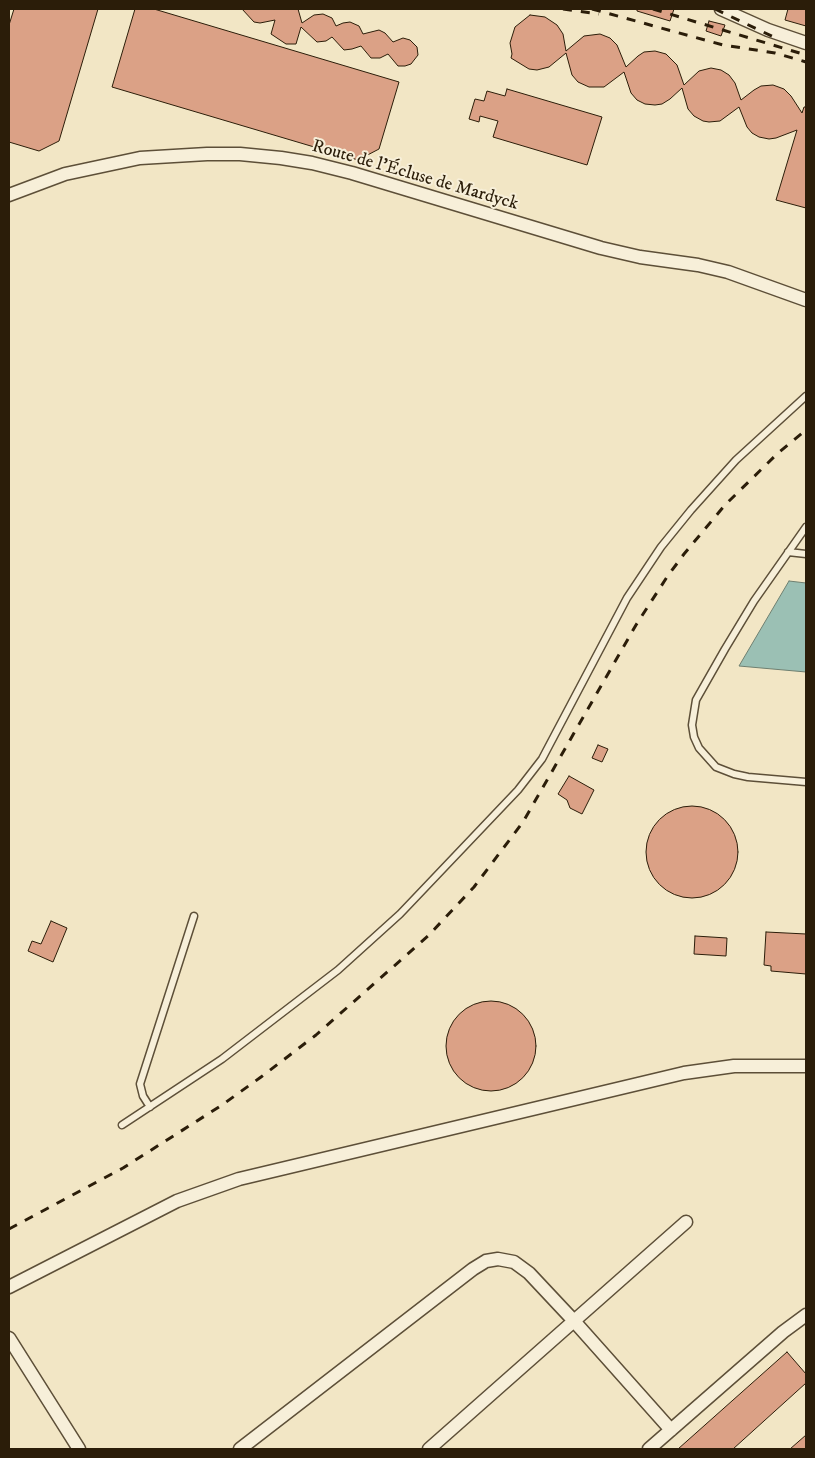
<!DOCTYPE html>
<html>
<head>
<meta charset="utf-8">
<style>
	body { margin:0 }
	#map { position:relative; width:815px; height:1458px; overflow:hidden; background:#f2e6c5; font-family:"IM FELL DW Pica",serif }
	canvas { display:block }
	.frame { position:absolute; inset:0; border:10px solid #2b1d09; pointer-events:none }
</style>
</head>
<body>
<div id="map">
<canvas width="815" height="1458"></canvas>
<div class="frame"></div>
</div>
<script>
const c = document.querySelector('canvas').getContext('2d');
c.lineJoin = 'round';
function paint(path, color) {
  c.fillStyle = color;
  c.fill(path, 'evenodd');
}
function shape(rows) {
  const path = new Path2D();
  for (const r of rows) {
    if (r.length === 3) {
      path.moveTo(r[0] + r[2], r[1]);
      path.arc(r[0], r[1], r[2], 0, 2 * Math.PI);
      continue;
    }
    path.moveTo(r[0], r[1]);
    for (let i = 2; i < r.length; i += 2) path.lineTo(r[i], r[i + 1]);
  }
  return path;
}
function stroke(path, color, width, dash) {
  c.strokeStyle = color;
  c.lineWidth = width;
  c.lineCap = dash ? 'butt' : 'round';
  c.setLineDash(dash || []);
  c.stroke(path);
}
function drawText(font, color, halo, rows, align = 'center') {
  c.font = font + ' "IM FELL DW Pica",serif';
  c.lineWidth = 4;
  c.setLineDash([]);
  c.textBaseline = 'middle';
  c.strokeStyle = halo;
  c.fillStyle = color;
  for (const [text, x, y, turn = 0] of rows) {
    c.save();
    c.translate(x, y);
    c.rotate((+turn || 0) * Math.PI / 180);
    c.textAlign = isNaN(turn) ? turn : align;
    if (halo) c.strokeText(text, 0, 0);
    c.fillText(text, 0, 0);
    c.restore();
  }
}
const water = shape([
	[789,581,806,583,806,672,739,666,789,581]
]);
const building = shape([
	[14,9,98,9,59,141,39,151,9,142,9,25,14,9],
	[135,9,154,9,399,82,379,149,358,160,112,87,135,9],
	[242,9,298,9,302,23,314,15,323,14,332,18,336,26,343,23,350,22,359,26,363,34,379,30,385,33,393,42,403,38,410,40,417,47,418,55,411,64,405,66,398,66,388,54,380,58,371,58,361,46,352,49,344,50,332,37,326,41,317,42,301,27,296,44,286,44,271,34,275,20,260,23,254,22,242,9],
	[637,9,674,9,670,21,637,11,637,9],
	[788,9,806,9,806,26,785,20,788,9],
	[530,15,545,17,557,25,563,34,566,51,584,36,600,34,610,38,617,45,626,67,638,56,644,52,655,51,666,54,677,65,684,85,699,71,711,68,721,70,729,75,735,83,741,100,754,90,761,86,773,85,784,89,791,96,802,113,804,107,806,107,806,208,776,200,797,130,776,138,769,139,759,137,752,133,747,127,739,107,720,121,709,122,703,121,694,116,688,109,682,88,670,99,662,104,655,105,645,104,637,100,631,93,624,72,604,87,589,87,578,82,572,75,566,53,549,67,537,70,529,69,511,58,512,54,510,43,515,27,530,15],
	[709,21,725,25,721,36,706,31,709,21],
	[507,89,602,117,587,165,493,137,498,121,480,116,479,122,469,119,475,99,484,101,487,91,505,96,507,89],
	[598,745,608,749,602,762,592,758,598,745],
	[569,776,594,790,582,814,570,808,567,800,558,794,569,776],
	[692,852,46],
	[51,921,67,928,53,962,28,951,32,941,41,944,51,921],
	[766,932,806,934,806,974,771,971,771,966,764,965,766,932],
	[695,936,727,938,726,956,694,954,695,936],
	[491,1046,45],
	[787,1352,806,1374,806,1383,733,1449,678,1449,787,1352],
	[806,1435,806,1449,790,1449,806,1435]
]);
const lane = shape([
	[806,527,754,601,725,649,696,700,692,725,694,737,699,748,716,767,734,774,748,777,806,782],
	[788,552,806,554],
	[150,1107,143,1096,140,1084,194,916],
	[122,1125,222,1059,338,970,400,914,518,790,542,759,627,598,661,547,691,510,736,460,806,396]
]);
const street = shape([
	[721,9,768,30,806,43],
	[9,195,65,174,140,158,207,154,240,154,281,158,312,163,352,173,601,248,640,257,698,265,728,272,806,300],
	[9,1287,177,1201,239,1179,684,1073,734,1066,806,1066],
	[9,1338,79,1449],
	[240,1449,473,1269,486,1261,498,1259,514,1262,529,1273,574,1321,671,1430],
	[429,1449,686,1222],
	[649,1449,783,1332,806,1315]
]);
const rail = shape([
	[563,9,599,14],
	[592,9,723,45,775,53,806,62],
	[653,9,806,55],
	[715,9,780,40],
	[9,1229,123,1168,222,1105,261,1077,316,1035,428,936,474,887,523,822,636,625,667,577,684,554,725,505,778,453,806,430]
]);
const streetNames = [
	["Route de l'Écluse de Mardyck",415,176,16]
];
paint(water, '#9bc0b4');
stroke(water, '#6e7f70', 1);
paint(building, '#dba186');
stroke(building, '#2b1d09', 1);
stroke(lane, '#5d4f38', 9);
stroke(street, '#5d4f38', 15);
stroke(lane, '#f7efd9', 6);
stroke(street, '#f7efd9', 12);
stroke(rail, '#2b1d09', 3, [9, 9]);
drawText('18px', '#2b1d09', '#f7efd9', streetNames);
</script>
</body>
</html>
